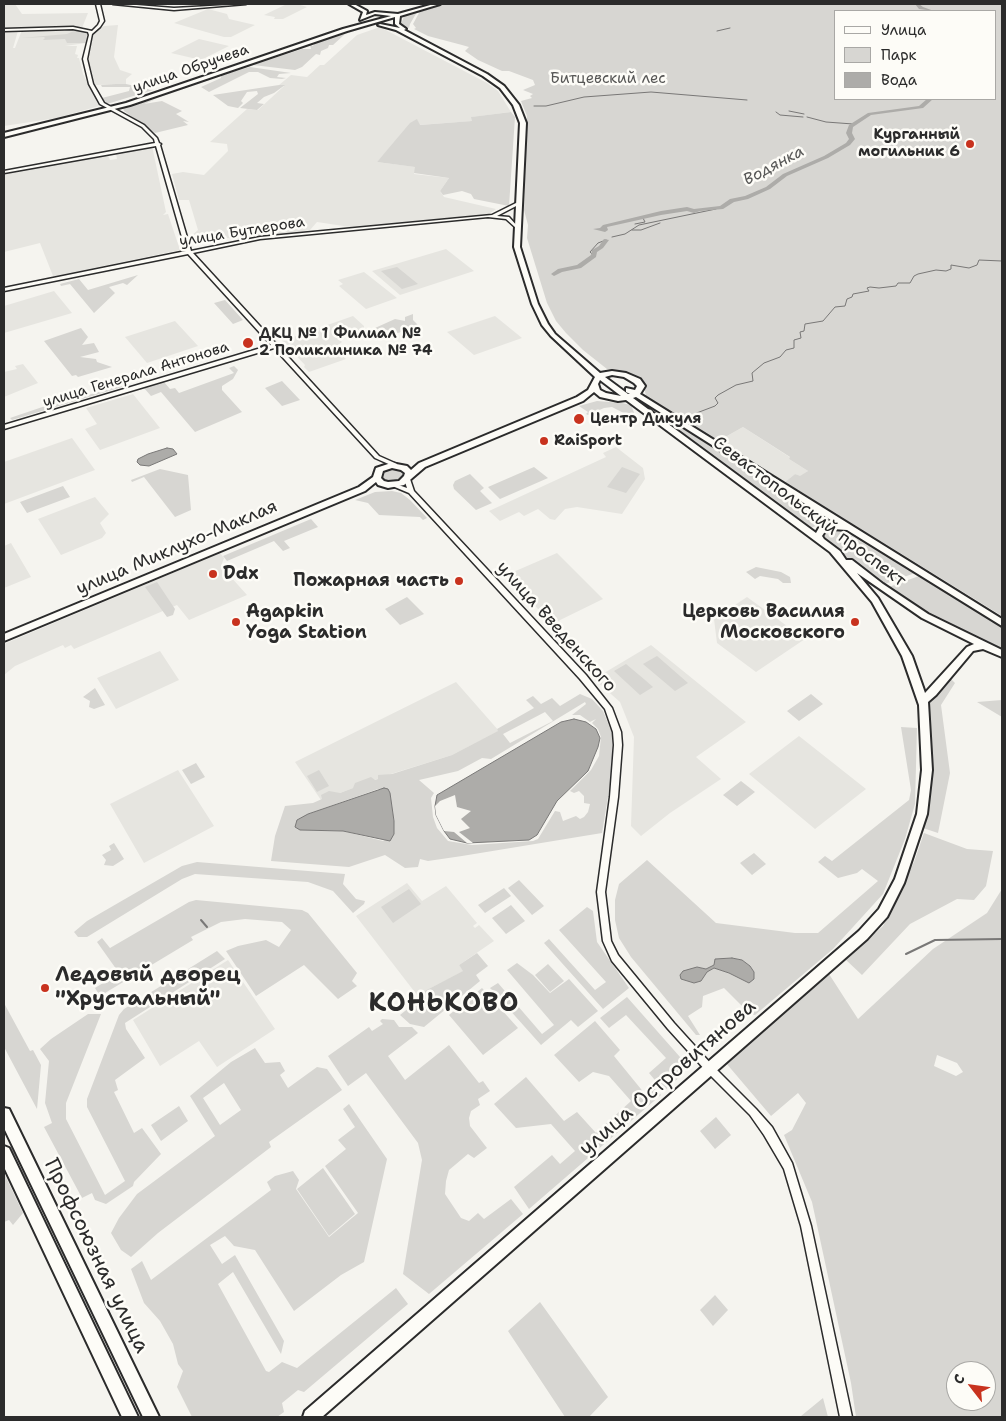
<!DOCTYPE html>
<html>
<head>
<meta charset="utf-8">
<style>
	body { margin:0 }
	#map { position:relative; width:1006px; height:1421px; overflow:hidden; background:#f5f4ef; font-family:"Shantell Sans",sans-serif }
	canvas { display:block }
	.frame { position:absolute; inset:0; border:5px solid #2b2b2b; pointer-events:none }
	.legend { position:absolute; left:834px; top:10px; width:162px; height:90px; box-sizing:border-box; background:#fdfcf7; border:1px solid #a9a8a5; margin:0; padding:6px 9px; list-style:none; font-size:15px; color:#2b2b2b }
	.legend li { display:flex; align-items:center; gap:10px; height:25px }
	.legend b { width:25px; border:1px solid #a9a8a5 }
	.north { position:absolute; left:946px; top:1361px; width:50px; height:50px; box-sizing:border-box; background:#fdfcf7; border:1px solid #a9a8a5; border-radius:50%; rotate:300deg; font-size:14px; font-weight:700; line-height:20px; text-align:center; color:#2b2b2b }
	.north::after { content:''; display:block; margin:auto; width:18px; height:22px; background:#c8321e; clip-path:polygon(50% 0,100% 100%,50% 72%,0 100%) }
</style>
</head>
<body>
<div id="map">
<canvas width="1006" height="1421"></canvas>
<div class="frame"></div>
<ul class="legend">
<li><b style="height:6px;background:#fdfcf7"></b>Улица</li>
<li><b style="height:14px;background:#d7d6d2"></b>Парк</li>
<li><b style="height:14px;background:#adaca9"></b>Вода</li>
</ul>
<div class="north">С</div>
</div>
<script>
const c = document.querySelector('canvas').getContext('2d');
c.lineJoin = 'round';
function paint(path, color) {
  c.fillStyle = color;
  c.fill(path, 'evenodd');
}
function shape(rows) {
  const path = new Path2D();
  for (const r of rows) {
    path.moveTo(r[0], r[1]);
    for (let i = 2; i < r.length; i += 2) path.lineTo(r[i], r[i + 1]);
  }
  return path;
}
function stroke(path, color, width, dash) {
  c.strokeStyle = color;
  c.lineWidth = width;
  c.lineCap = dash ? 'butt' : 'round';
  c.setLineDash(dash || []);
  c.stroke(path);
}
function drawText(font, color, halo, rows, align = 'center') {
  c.font = font + ' "Shantell Sans",sans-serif';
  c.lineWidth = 5;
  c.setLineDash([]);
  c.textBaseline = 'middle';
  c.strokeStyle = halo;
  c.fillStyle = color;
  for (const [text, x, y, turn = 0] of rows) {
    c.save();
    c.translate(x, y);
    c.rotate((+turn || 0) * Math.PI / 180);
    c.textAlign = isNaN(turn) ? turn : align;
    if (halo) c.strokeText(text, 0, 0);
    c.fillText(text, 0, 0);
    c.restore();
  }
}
const built = shape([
	[4,4,15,4,22,14,88,13,82,28,4,29],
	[287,4,297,4,307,7,283,19,274,19,275,17,264,15],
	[208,9,227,14,229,19,255,25,231,37,224,37,174,23],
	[118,25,114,57,120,70,132,74,126,79,126,84,95,85,90,75,88,57,94,32,104,26],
	[380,27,487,83,498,91,511,112,472,117,473,121,419,125,417,120,377,162,416,167,414,174,449,178,440,191,444,197,496,209,489,214,350,227,317,222,310,230,241,240,228,238,193,245,190,237,198,230,189,200,179,200,172,174,183,172,204,175,228,151,227,144,210,142,247,109,258,110,284,86,279,85,291,75,307,77,320,65,324,65,357,35],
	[69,29,79,30,88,33,86,43,65,46,77,46,75,54,78,55,77,58,79,58,83,74,99,106,57,118,4,126,4,31,18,31,13,48,15,48,22,30],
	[199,39,229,46,201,60,171,53],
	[152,146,166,212,163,215,168,214,180,250,56,276,53,276,40,243,4,252,4,174,108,155,110,160,117,159,116,153],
	[446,249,474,271,400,295,372,271],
	[364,272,397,298,366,309,339,286,343,284,338,280],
	[54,291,72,313,4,333,4,306],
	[353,316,364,326,364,329,339,339,342,342,334,348,346,359,309,372,304,367,305,365,282,341],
	[495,316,522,338,474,355,447,332],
	[175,321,198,346,147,363,125,337],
	[23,364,38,383,4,397,4,372,17,369,15,366],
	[133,394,160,428,100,450,85,429,97,424,86,408],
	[743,427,791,458,789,459,808,471,800,477,795,474,785,482,719,442,721,441,720,440],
	[72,438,95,470,4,504,4,462],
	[616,447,643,468,645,479,622,514,577,507,565,509,555,520,550,519,538,509,524,516,519,512,500,521,489,511,606,457,603,453],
	[95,497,109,514,100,523,106,533,102,538,61,555,38,519],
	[11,543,31,577,4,588,4,546],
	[220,553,224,558,221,566,247,595,189,620,177,605,74,649,71,645,65,648,63,645,15,666,4,675,4,644],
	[557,553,603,599,552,624,511,580,515,578,511,573],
	[747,597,805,639,756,672,717,643,714,619],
	[651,645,746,722,696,757,721,779,670,813,641,836,631,826,634,737,620,702,594,679],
	[160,651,179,680,116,709,97,678],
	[456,682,499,731,452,755,391,774,321,800,295,762],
	[799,736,866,789,815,829,749,774],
	[178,770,214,826,144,863,110,804],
	[407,883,422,901,446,886,477,923,473,926,475,928,479,925,494,941,459,965,464,971,417,995,356,916],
	[228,960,275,1029,217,1067,199,1041,160,1066,133,1020]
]);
const green = shape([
	[445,4,1002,4,1002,616,785,482,795,474,800,476,808,471,789,459,790,457,743,427,720,440,722,441,719,442,646,396,643,383,636,377,607,369,583,350,566,333,556,321,547,303,527,238,528,225,524,210,527,116,521,101,532,98,530,96,533,94,523,90,535,85,533,80,509,71,502,71,478,60,465,51,469,47,462,45,428,36,414,29,416,28,413,24,419,13,417,12,410,24,409,28,401,24,405,14],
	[835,11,995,11,995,99,835,99],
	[76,30,87,34,85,43,67,43,65,39,43,40,45,38,44,37,21,38,67,34],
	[345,34,333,45,329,45,328,48,321,51,320,55,316,54,302,67,295,70,253,65,302,49,311,49,310,45,313,46,315,43],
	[250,67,291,73,279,74,277,77,286,78,282,79,270,78,258,72,249,72,209,92,201,87,221,78,221,75],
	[116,84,126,84,153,90,107,104,102,98,129,91,130,87,102,87,101,85],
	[279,85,285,85,274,93,264,97,257,103,264,104,257,110,240,108,258,94,257,91,247,92,241,101,243,103,238,108,228,106,213,95],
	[156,99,144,104,162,101,182,111,176,114,189,122,183,121,188,125,155,133,124,111,123,108],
	[511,112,515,117,509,206,474,199,471,194,462,191,443,195,440,191,449,178,414,173,415,167,377,162,410,123,417,119,420,125,472,121,471,117],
	[397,267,418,284,402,289,381,271],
	[138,275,127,285,123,283,109,287,115,293,94,313,70,284,61,286,60,284,79,279,88,290],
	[225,300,243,320,233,324,214,303],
	[413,314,413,320,419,326,395,334,387,330,380,331,375,328,395,319,405,321,405,317],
	[81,328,88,337,82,345,94,343,99,352,80,357,96,359,97,362,112,367,78,377,76,375,72,376,44,341],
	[234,366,238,370,233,379,222,386,222,390,242,412,195,432,161,392,151,396,144,388,164,382,170,389,175,388,179,393,234,373,229,368],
	[282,381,300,400,282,406,265,388],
	[120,384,122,387,12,420,10,418,63,400,66,403],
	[597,401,622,403,631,405,637,420,612,407,604,408,588,415,586,414,588,412,579,406],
	[639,401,827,519,828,520,809,529,637,402],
	[534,467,548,478,500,499,488,487],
	[622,467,640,474,626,493,607,487],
	[391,468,400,468,405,473,405,476,400,481,386,482,381,477,381,474],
	[160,469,188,475,191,510,175,517,144,477,132,482,131,480],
	[470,474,484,488,480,491,492,503,476,510,454,489,453,485,455,481],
	[63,486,70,497,27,513,20,502],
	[392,491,401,493,410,500,427,518,423,520,420,517,379,515,368,503,355,500,375,492],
	[311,519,318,527,284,541,290,548,283,551,274,541,227,561,223,556],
	[827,528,840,529,915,573,882,585,822,539,822,533],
	[756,567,781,572,790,577,791,583,783,583,778,579,760,576,755,579,746,572],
	[919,576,1002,626,1002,651,949,626,886,588],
	[157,582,175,609,173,615,167,617,145,587],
	[407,597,424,614,400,625,385,609],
	[657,656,688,683,675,691,643,664],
	[626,664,645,680,653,687,640,695,614,671],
	[950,678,955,683,941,705,950,773,938,833,923,828,932,776,926,703],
	[95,688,105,705,94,709,89,707,90,701,83,697],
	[580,694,592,699,603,711,612,733,613,767,602,833,462,856,428,861,420,859,418,867,405,868,385,855,349,867,271,861,275,836,285,806,313,803,322,799,321,795,329,791,340,793,353,788,355,783,371,777,375,780,378,779,378,775,392,774,452,755,498,731,497,729,534,708,526,700,533,696,541,704,552,698,560,706],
	[585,702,586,704,572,715,580,715,590,722,596,719,592,723,598,729,601,737,599,756,591,770,570,791,574,793,579,791,584,796,584,803,590,804,588,812,584,817,580,819,576,816,563,821,560,812,555,811,538,839,533,841,472,845,448,841,437,828,433,817,431,798,434,793,419,780,458,771,482,758,491,759],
	[545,712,553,721,510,743,503,734],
	[378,789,388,789,394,821,394,834,383,841,343,831,300,830,308,814],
	[811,694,823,704,799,721,787,711],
	[1002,700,1002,717,977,702],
	[901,727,917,728,915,804,905,839,883,894,833,949,755,1015,750,1014,724,988,703,996,702,1007,688,1016,700,1035,696,1035,631,957,619,938,615,920,615,900,619,884,647,860,716,923,795,933,818,933,878,881,862,869,857,873,838,878,818,862,825,856,832,861,909,800,911,790],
	[732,958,742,960,750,966,754,972,749,983,729,973,714,968,707,972,701,981,694,983,681,979,697,967,706,969,714,965,715,959],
	[196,763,205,777,191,784,182,770],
	[319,770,329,786,317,792,307,776],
	[741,781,755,792,737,806,723,795],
	[924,833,967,849,993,851,986,886,974,900,957,899,910,924,862,975,846,960,883,926,914,862],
	[114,843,124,859,113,866,104,865,106,860,102,855,111,850,109,846],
	[754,853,766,864,752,875,740,863],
	[197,862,345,874,343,884,356,899,365,901,364,904,353,913,333,891,308,882,195,874,182,879,87,937,78,937,74,932,87,921,182,866],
	[519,880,544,906,532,915,508,888],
	[504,888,511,896,485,913,478,905],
	[409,889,421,904,393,923,381,907],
	[1002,889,1002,1417,856,1417,851,1383,812,1202,784,1135,792,1130,806,1103,798,1093,771,1116,726,1063,829,974,858,1019,933,949,987,913],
	[937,1055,957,1063,963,1072,956,1076,934,1066],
	[956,1371,986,1371,986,1401,956,1401],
	[196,900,302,910,308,913,357,973,352,981,357,986,338,999,304,965,256,996,226,951,238,946,266,940,279,947,291,930,282,922,245,919,221,922,191,937,193,940,100,996,95,988,119,973,97,942,102,938,110,948,189,902],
	[511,905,525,921,506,934,492,918],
	[587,907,593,911,597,942,629,988,603,1009,544,943,549,939,595,990,606,982,559,930],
	[217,951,225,959,125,1023,126,1029,145,1058,115,1080,118,1090,114,1092,134,1133,142,1128,161,1154,134,1182,133,1186,106,1204,95,1200,92,1193,82,1198,44,1127,52,1123,45,1103,49,1061,40,1049,51,1039,88,1014,101,1014,66,1103,66,1119,105,1195,125,1181,87,1107,87,1099,119,1015,124,1009],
	[477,953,488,966,476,975,480,981,424,1027,410,1024,400,1015,420,999,417,995,463,971,459,965],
	[517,963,533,975,550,993,569,979,598,1011,578,1027,571,1020,541,1045,490,988,498,983,542,1034,554,1025,507,970],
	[548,964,564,981,550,992,535,975],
	[482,988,518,1028,483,1055,449,1015],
	[627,997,680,1057,684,1067,684,1073,664,1091,649,1073,666,1058,626,1015,609,1028,600,1018],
	[4,1003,30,1051,33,1050,41,1065,37,1109,4,1047],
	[382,1019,394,1020,399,1027,412,1027,418,1033,388,1056,405,1080,449,1045,479,1083,483,1081,490,1091,478,1099,480,1105,471,1111,469,1118,470,1126,487,1148,474,1158,468,1154,449,1170,446,1181,445,1194,461,1218,469,1221,478,1213,484,1219,511,1199,523,1214,429,1294,403,1274,422,1160,418,1143,366,1073,348,1086,328,1056,369,1027,372,1031,383,1024,380,1021],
	[595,1021,620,1050,614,1056,645,1094,653,1087,661,1095,529,1209,514,1187,552,1155,560,1164,575,1151,551,1124,516,1128,494,1104,526,1077,564,1121,577,1112,596,1133,631,1101,609,1076,593,1072,579,1082,554,1055],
	[255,1048,265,1063,280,1062,285,1071,280,1075,288,1088,317,1067,327,1069,342,1090,269,1142,271,1147,158,1233,131,1257,121,1250,111,1233,119,1218,137,1194,215,1136,190,1096,231,1062],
	[224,1083,241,1110,220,1125,203,1098],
	[349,1104,387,1159,364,1262,341,1275,294,1311,255,1250,234,1246,225,1236,210,1245,222,1264,235,1255,284,1341,281,1354,233,1272,218,1284,266,1371,269,1372,282,1362,297,1368,396,1288,408,1304,304,1392,298,1390,282,1403,284,1412,277,1417,192,1417,177,1387,183,1371,178,1364,173,1344,160,1321,144,1303,131,1269,142,1261,151,1280,271,1190,267,1182,275,1176,293,1171,299,1180,296,1189,329,1237,358,1213,325,1166,346,1149,338,1140,355,1127,343,1109],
	[179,1106,188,1121,161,1141,151,1125],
	[716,1117,731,1135,715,1149,700,1131],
	[323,1168,355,1214,329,1236,297,1189],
	[4,1173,23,1213,13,1225,9,1220,4,1222],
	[715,1295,728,1310,713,1326,700,1310],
	[540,1302,608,1397,589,1417,565,1417,508,1331],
	[823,1398,828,1417,801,1417,801,1416]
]);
const water = shape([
	[167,448,173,449,177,454,149,466,140,465,137,462,138,459,148,454,167,448],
	[574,719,586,722,596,729,600,738,598,747,588,771,557,801,537,835,529,840,467,843,450,839,444,831,436,815,435,806,437,795,561,722,574,719],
	[384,788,388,789,390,793,394,821,394,834,390,841,343,831,300,830,295,827,297,820,308,814,384,788],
	[732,958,742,960,750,966,754,972,754,979,749,983,729,973,714,968,707,972,701,981,694,983,681,979,680,975,683,971,697,967,706,969,714,965,715,959,732,958]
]);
const pier = shape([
	[455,795,457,807,471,811,461,819,470,828,459,832,473,843,467,843,454,832,444,831,436,815,435,806,440,801]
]);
const streamFar1 = shape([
	[717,31,730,28],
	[534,106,546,106,584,97,651,92,747,100],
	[789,111,804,114],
	[776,112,780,115,803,117],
	[807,117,826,122,853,124],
	[635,224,645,222,643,218],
	[632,230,641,230,660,223],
	[612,237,625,234,639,225,716,209],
	[594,256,590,252,598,243,606,240],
	[694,414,715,406,718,403,715,398,718,395,736,385,753,381,752,373,764,363,780,357,786,350,794,348,794,340,801,338,800,332,804,331,805,324,823,321,835,307,845,306,847,299,852,297,853,294,869,291,867,288,870,287,879,288,896,286,898,283,910,283,914,276,918,274,936,270,946,271,951,269,951,265,969,268,977,265,979,260,1002,261]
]);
const stream = shape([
	[201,920,207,927],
	[906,954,935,940,1002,939]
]);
const river = shape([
	[915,4,919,4,923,7,934,11,919,9,915,4],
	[927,99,933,99,923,108,871,115,853,127,852,133,855,139,850,145,828,158,787,176,770,189,748,199,734,202,723,209,700,211,694,213,687,211,661,215,607,227,608,230,605,232,593,229,600,228,603,225,661,211,687,207,694,209,720,206,730,199,745,196,766,187,783,174,824,156,846,143,849,139,846,133,849,125,868,113,919,106,927,99],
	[604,239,609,240,603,248,597,252,596,257,581,268,562,272,554,276,551,274,558,269,577,265,591,255,592,250,599,246,604,239]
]);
const minor = shape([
	[96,4,100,4,104,21,100,27,92,34,87,59,93,84,104,103,144,125,157,138,159,143,161,144,160,145,191,251,260,237,492,215,516,203,520,204,497,216,509,217,518,227,516,228,506,219,488,217,260,239,193,253,379,456,397,464,397,466,393,466,375,458,274,348,4,429,4,425,271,345,188,254,4,291,4,288,186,251,156,146,4,173,4,171,155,143,154,139,142,127,100,104,89,84,83,59,89,35,88,32,73,29,4,31,4,29,73,27,92,31,98,25,100,21,96,4],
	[113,4,124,4,174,8,246,4,174,10,113,4],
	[407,477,410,479,414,491,586,675,612,708,621,732,622,745,618,797,605,892,611,941,618,955,674,1023,713,1066,756,1109,772,1127,792,1163,811,1226,852,1417,840,1417,801,1226,784,1169,764,1135,750,1115,707,1072,668,1029,612,961,603,941,597,892,610,797,614,745,613,732,605,709,580,679,409,493,390,485,393,483,407,488,404,479,407,477]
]);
const major = shape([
	[349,4,354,4,367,11,366,15,375,12,398,14,434,4,440,4,400,16,399,24,406,29,404,30,487,74,504,86,519,105,526,123,520,247,538,304,548,324,555,334,600,373,612,371,626,373,640,379,645,386,640,394,1002,619,1002,626,847,530,832,529,826,530,822,536,824,539,840,551,846,560,852,560,883,584,928,614,1002,650,1002,657,983,649,973,651,936,695,928,702,932,770,927,814,904,883,887,917,867,939,322,1417,303,1417,305,1411,859,931,879,909,895,879,917,814,922,770,919,705,902,656,872,602,830,552,626,400,618,401,600,397,594,392,583,401,425,467,404,485,388,488,378,485,376,482,365,491,4,641,4,634,359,487,373,477,376,468,391,463,407,466,411,470,419,463,577,397,588,390,595,377,551,336,542,325,532,304,514,247,520,123,513,105,500,88,483,76,396,30,378,25,380,24,400,28,395,24,395,17,347,31,130,105,4,137,4,133,126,103,343,29,391,16,375,14,360,20,363,12,349,4],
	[612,375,624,377,634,383,637,386,635,390,626,388,626,392,630,394,628,394,605,377,612,375],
	[600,380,621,396,606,393,600,390,598,384,600,380],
	[636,397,837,524,832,523,820,526,816,533,633,398,636,397],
	[392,468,401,470,405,473,404,476,399,481,388,482,384,481,381,478,383,471,392,468],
	[857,573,922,618,974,644,967,647,925,693,912,656,878,598,857,573],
	[4,1108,9,1109,159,1417,143,1417,4,1128,4,1108],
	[4,1146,9,1148,138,1417,122,1417,4,1167,4,1146]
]);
const markers = [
	[970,144,5,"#c8321e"],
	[248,343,6,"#c8321e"],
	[579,419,6,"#c8321e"],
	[544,441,5,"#c8321e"],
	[213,574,5,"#c8321e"],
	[459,581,5,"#c8321e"],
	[236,622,5,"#c8321e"],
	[855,622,5,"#c8321e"],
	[45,988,5,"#c8321e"]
];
const farStreetnames = [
	["улица Обручева",191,69,-19],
	["улица Бутлерова",242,232,-9],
	["улица Генерала Антонова",136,375,-17]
];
const farParknames = [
	["Битцевский лес",608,79]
];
const farPoinames = [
	["Курганный",960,135,"right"],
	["могильник 6",960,152,"right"],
	["ДКЦ № 1 Филиал №",259,334],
	["2 Поликлиника № 74",259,351],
	["Центр Дикуля",590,419],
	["RaiSport",554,441]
];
const farWaternames = [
	["Водянка",774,166,-28]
];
const streetNames = [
	["Севастопольский проспект",809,512,37],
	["улица Миклухо-Маклая",177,548,-23],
	["улица Введенского",556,627,48]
];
const poiNames = [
	["Ddx",223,574],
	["Пожарная часть",449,581,"right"],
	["Agapkin",246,612],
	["Yoga Station",246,633],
	["Церковь Василия",845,612,"right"],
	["Московского",845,633,"right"]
];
const nearPoinames = [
	["Ледовый дворец",55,976],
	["\"Хрустальный\"",55,1000]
];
const nearStreetnames = [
	["улица Островитянова",668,1078,-41],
	["Профсоюзная улица",96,1256,64]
];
const nearDistrictnames = [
	["КОНЬКОВО",444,1004]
];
paint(built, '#e6e5e0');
paint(green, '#d7d6d2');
paint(water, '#adaca9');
stroke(water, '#797877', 1);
paint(pier, '#f5f4ef');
stroke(streamFar1, '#797877', 1);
stroke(stream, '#797877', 2);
paint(river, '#adaca9');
stroke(minor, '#2b2b2b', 3);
stroke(major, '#2b2b2b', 4);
paint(minor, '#fdfcf7');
paint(major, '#fdfcf7');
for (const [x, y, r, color] of markers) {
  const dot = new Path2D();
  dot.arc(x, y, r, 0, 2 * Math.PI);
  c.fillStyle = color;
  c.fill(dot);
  stroke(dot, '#fdfcf7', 2);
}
drawText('15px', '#2b2b2b', '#fdfcf7', farStreetnames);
drawText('15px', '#565655', '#fdfcf7', farParknames);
drawText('bold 15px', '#2b2b2b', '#fdfcf7', farPoinames, 'left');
drawText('italic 16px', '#585857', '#fdfcf7', farWaternames);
drawText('18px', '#2b2b2b', '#fdfcf7', streetNames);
drawText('bold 18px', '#2b2b2b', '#fdfcf7', poiNames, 'left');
drawText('bold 21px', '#2b2b2b', '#fdfcf7', nearPoinames, 'left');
drawText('21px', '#2b2b2b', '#fdfcf7', nearStreetnames);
c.letterSpacing = '1px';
drawText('bold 26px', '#2b2b2b', '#fdfcf7', nearDistrictnames);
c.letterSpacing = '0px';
</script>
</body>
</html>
